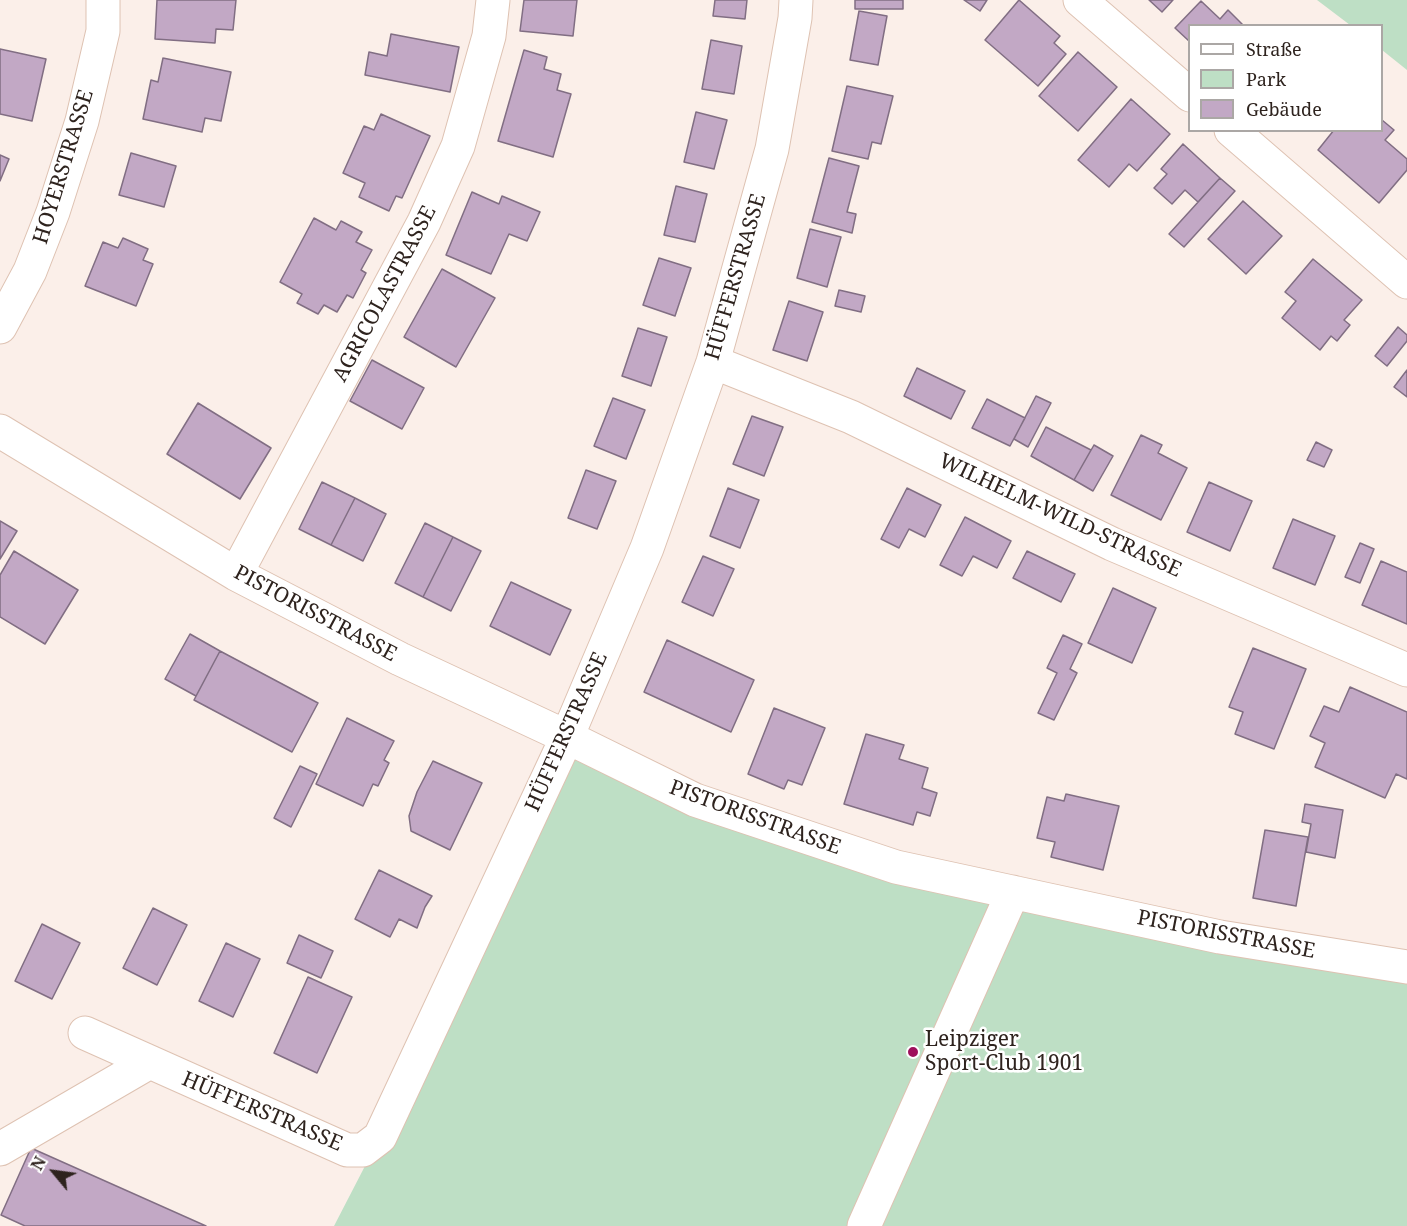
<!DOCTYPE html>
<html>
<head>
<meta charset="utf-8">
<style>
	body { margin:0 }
	#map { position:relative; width:1407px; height:1226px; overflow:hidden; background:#fbefe9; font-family:"Noto Serif",serif }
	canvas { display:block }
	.legend { position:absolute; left:1188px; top:24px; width:195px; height:108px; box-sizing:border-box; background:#fff; border:2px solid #aba7a5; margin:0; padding:8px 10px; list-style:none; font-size:18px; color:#2e231e }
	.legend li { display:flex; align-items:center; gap:12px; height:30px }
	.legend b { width:30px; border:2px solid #aba7a5 }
	.north { position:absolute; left:24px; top:1142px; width:60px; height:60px; -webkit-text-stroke:4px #fff; paint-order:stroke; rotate:299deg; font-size:16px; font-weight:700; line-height:24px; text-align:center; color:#2e231e }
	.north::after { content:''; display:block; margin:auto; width:21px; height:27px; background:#2e231e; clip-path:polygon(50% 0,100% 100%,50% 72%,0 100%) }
</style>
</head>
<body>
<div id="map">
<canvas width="1407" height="1226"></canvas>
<ul class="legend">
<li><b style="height:8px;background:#fff"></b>Straße</li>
<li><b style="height:16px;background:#bedfc5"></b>Park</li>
<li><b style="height:16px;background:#c2a8c5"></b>Gebäude</li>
</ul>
<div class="north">N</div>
</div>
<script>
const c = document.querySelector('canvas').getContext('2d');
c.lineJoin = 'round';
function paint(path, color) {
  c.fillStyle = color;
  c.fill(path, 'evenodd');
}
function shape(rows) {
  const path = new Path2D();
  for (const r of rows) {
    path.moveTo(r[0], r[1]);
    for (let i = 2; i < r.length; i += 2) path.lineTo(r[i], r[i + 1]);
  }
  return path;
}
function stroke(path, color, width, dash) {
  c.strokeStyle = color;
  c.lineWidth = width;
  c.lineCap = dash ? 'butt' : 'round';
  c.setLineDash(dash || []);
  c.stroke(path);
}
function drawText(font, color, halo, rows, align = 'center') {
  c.font = font + ' "Noto Serif",serif';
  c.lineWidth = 5;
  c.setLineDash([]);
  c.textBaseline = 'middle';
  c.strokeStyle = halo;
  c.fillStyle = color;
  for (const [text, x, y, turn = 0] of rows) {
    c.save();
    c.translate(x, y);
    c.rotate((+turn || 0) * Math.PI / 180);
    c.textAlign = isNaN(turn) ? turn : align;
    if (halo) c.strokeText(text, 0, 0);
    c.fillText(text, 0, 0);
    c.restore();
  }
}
const green = shape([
	[1317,0,1407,0,1407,70,1382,50,1382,26,1350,25],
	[567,737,896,867,1407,967,1407,1226,334,1226,380,1137]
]);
const building = shape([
	[157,0,236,0,233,30,216,29,215,43,155,39,157,0],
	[524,0,577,0,573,36,520,31,524,0],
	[715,0,747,0,745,19,713,16,715,0],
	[855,0,903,0,903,9,855,9,855,0],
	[964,0,987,0,980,11,964,0],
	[1019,0,1060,36,1054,43,1066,54,1038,86,985,40,1019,0],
	[1149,0,1173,0,1162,12,1149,0],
	[1201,1,1220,19,1228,10,1244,26,1190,26,1190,42,1175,28,1201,1],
	[859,11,887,16,878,65,850,60,859,11],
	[391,34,459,47,450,92,365,75,369,52,387,56,391,34],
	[711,40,742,46,734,94,702,89,711,40],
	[0,49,46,59,32,121,0,114,0,49],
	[524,50,547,57,544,69,561,74,557,90,571,94,553,157,498,141,524,50],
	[1078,52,1117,87,1078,131,1039,96,1078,52],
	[163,58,231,72,221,121,205,118,202,132,143,119,151,80,158,82,163,58],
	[847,86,893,96,881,144,872,142,868,159,832,151,847,86],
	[1131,99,1170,134,1137,171,1129,164,1109,187,1078,160,1131,99],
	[696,112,727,120,714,169,684,162,696,112],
	[381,114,430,136,402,198,396,196,389,211,359,197,365,183,343,173,364,126,374,130,381,114],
	[1382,120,1394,130,1385,140,1407,159,1407,170,1379,203,1318,150,1334,130,1382,130,1382,120],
	[1183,144,1220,178,1198,202,1185,190,1172,204,1154,188,1167,174,1161,169,1183,144],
	[131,153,176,166,164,207,119,195,131,153],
	[0,155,9,159,0,181,0,155],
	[829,158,859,166,847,212,856,214,852,233,812,222,829,158],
	[1220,178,1235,191,1184,247,1169,234,1220,178],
	[676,186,707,194,695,242,664,235,676,186],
	[472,192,499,204,502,196,540,212,527,241,509,234,491,274,446,255,472,192],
	[1243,201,1282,236,1246,274,1208,239,1243,201],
	[314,218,336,230,341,221,362,232,356,242,372,250,361,270,366,273,353,298,347,295,337,312,324,305,318,314,297,303,302,294,280,282,314,218],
	[810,229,841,237,827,287,797,278,810,229],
	[123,238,148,249,143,260,153,264,136,306,85,286,103,242,118,248,123,238],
	[659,258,691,268,675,316,643,305,659,258],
	[1313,259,1362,300,1344,320,1350,325,1337,341,1331,336,1320,350,1282,318,1296,301,1285,292,1313,259],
	[442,269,495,298,456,367,404,337,442,269],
	[839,290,865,296,861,312,835,306,839,290],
	[789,301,823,312,807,361,773,350,789,301],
	[1398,327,1407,335,1407,341,1387,366,1375,356,1398,327],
	[638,328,667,337,651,386,622,376,638,328],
	[372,360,424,388,402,429,350,401,372,360],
	[917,368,965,391,951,419,904,396,917,368],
	[1407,370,1407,397,1394,387,1407,370],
	[1036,396,1051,403,1028,447,1014,439,1036,396],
	[613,398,645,410,626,459,594,446,613,398],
	[987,399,1025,418,1010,446,972,428,987,399],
	[198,403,271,448,240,499,167,454,198,403],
	[752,416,783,427,764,476,733,464,752,416],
	[1046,427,1091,450,1074,480,1031,456,1046,427],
	[1141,435,1162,445,1158,453,1187,468,1161,520,1111,495,1141,435],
	[1316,442,1332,450,1324,467,1307,460,1316,442],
	[1094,445,1113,456,1093,491,1074,480,1094,445],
	[586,470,616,481,597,529,568,518,586,470],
	[322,482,355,498,331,545,299,529,322,482],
	[1209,482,1252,501,1230,551,1187,532,1209,482],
	[728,488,759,500,740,548,710,536,728,488],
	[907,488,941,505,925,537,909,529,899,548,881,539,907,488],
	[355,498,386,514,363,561,331,545,355,498],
	[965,517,1011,541,997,568,973,556,962,576,940,565,965,517],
	[1293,519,1335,536,1315,585,1273,568,1293,519],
	[0,521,17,531,0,559,0,521],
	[425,523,453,537,423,597,395,583,425,523],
	[453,537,481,551,451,611,423,597,453,537],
	[1360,543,1374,549,1360,583,1345,577,1360,543],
	[14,551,78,590,45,644,0,617,0,575,14,551],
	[1027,551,1075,574,1061,602,1013,578,1027,551],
	[703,556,734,569,713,616,682,602,703,556],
	[1381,561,1407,572,1407,624,1362,605,1381,561],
	[511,582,571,610,550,655,490,626,511,582],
	[1113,588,1156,608,1132,663,1088,643,1113,588],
	[190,634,220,651,196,696,165,679,190,634],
	[1063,635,1082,644,1070,669,1077,673,1054,720,1038,713,1057,673,1047,668,1063,635],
	[667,640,754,680,731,732,644,692,667,640],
	[1253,648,1306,669,1274,749,1235,734,1243,712,1229,707,1253,648],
	[220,651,318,703,292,752,194,700,220,651],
	[1350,687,1407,712,1407,779,1396,774,1385,798,1315,767,1325,743,1310,736,1324,706,1339,712,1350,687],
	[774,708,825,728,802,785,788,780,784,789,748,774,774,708],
	[347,718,394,741,384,760,389,763,378,786,373,784,363,806,316,784,347,718],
	[866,734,904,745,899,759,928,768,922,788,937,793,930,816,917,812,913,825,844,804,866,734],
	[433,761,482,783,450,850,411,831,409,816,417,792,433,761],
	[300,766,317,774,291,827,274,818,300,766],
	[1066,794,1119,806,1103,870,1051,857,1055,842,1037,838,1047,797,1064,801,1066,794],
	[1305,804,1343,810,1335,858,1306,852,1311,824,1302,822,1305,804],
	[1265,830,1308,837,1296,906,1253,898,1265,830],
	[379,870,432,896,425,907,417,928,399,919,390,937,355,919,379,870],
	[153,908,187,925,157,985,123,968,153,908],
	[42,924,80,943,52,999,15,981,42,924],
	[299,935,333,951,321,978,287,963,299,935],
	[226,943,260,959,233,1017,199,1001,226,943],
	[308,977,352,997,317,1073,274,1053,308,977],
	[31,1148,206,1226,25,1226,1,1215,31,1148]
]);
const minor = shape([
	[1080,0,1190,95],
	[1231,130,1407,282],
	[0,327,30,271,53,212,82,121,103,31,103,0],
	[713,362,851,417,1112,544,1407,670],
	[0,431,236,574,400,659,567,737,695,800,896,867,1220,937,1407,967],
	[236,574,424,222,458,146,489,36,493,0],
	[85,1033,347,1150,363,1150,380,1137,567,737,647,548,713,362,772,149,795,18,796,0],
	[0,1149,148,1063],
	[864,1226,1013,892]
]);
const markers = [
	[913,1052,6,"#9e105c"]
];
const streetNames = [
	["HOYERSTRASSE",64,167,-73],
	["HÜFFERSTRASSE",736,277,-74],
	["AGRICOLASTRASSE",385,294,-62],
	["WILHELM-WILD-STRASSE",1060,516,25],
	["PISTORISSTRASSE",315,614,28],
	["HÜFFERSTRASSE",567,732,-66],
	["PISTORISSTRASSE",755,818,20],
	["PISTORISSTRASSE",1226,935,11],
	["HÜFFERSTRASSE",262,1112,23]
];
const poiNames = [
	["Leipziger",925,1040],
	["Sport-Club 1901",925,1064]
];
paint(green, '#bedfc5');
paint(building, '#c2a8c5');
stroke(building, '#816e83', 1.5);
stroke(minor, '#dec2b2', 35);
stroke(minor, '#fff', 33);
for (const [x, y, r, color] of markers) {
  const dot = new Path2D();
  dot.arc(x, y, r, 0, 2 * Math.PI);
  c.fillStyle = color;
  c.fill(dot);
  stroke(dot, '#fff', 2);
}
drawText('21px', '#2e231e', '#fff', streetNames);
drawText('21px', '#2e231e', '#fff', poiNames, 'left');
</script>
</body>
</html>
